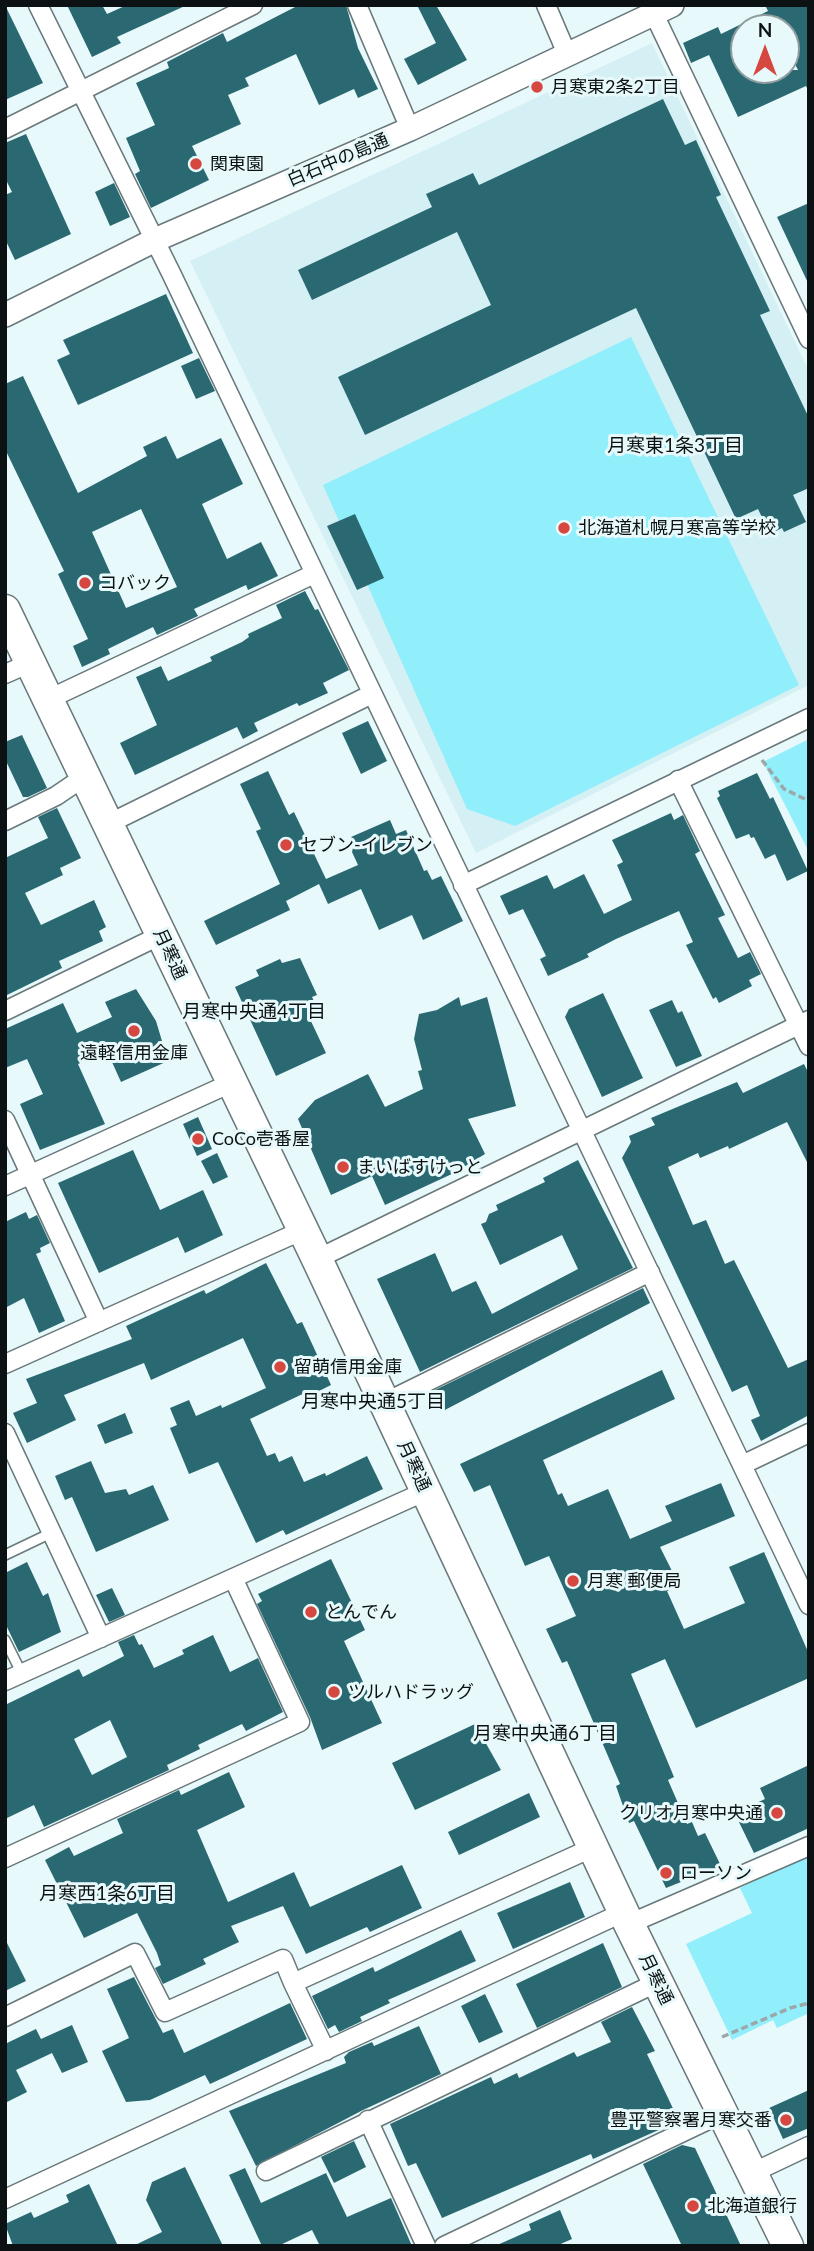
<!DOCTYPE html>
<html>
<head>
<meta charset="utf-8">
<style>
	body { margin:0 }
	#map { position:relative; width:814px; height:2251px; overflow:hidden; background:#e8f9fc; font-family:Lato,sans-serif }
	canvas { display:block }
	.frame { position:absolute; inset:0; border:7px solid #0c1213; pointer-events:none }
	.north { position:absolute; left:730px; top:14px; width:70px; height:70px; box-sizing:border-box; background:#e8f9fc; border:2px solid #909d9f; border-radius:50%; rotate:0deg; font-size:19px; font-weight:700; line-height:28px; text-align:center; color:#0c1213 }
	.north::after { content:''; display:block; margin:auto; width:24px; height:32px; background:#d5473f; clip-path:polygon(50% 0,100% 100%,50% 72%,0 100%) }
</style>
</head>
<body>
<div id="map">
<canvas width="814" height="2251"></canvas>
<div class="frame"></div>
<div class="north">N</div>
</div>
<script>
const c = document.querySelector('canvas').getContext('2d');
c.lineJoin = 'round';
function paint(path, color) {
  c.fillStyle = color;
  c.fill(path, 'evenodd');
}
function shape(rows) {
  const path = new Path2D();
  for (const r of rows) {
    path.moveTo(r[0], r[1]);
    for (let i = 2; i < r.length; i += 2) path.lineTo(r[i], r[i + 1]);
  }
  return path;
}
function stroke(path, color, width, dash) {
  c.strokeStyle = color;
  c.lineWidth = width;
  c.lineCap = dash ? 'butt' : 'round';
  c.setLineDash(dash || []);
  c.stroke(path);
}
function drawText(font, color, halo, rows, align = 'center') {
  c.font = font + ' Lato,"Noto Sans JP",sans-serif';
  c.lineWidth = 6;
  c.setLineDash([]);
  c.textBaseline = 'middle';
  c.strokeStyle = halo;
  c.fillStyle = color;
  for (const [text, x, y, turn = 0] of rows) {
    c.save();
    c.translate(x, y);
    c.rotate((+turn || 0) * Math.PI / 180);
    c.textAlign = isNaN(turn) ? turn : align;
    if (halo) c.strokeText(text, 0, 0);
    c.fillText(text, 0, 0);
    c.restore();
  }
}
const built = shape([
	[652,43,809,371,809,685,476,853,190,261]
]);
const green = shape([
	[631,337,799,685,515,826,467,809,323,485],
	[809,739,809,852,763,762],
	[809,1855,809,2013,777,2028,773,2020,732,2040,686,1944,752,1913,740,1888]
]);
const building = shape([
	[5,5,43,83,5,100],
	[67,5,102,5,107,14,127,5,187,5,117,37,121,43,92,57],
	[299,5,346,5,358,48,378,89,358,98,354,89,319,105,296,54,245,78,249,86,228,95,241,124,192,146,209,180,151,208,135,174,140,171,126,138,155,125,136,83,169,68,167,62,223,33,227,42],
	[417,5,436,5,467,60,418,85,404,59,436,43],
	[765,5,809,5,809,92,806,86,738,117,709,55,691,63,683,43,718,27,721,34,768,11],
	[744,28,786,28,786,47,798,70,744,70],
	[663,99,685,145,696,140,721,195,716,197,770,311,760,315,809,418,809,488,793,495,806,522,784,532,782,528,770,534,758,509,736,519,636,308,365,435,338,377,491,305,457,232,312,300,298,270,432,207,426,194,473,173,479,185],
	[26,134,71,234,15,260,5,239,5,195,12,192,5,178,5,143],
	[114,183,130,217,110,226,95,192],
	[809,203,809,285,777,217],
	[166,294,193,353,78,405,57,360,70,354,63,340],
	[199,358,215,391,196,399,181,366],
	[23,376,78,493,147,456,143,447,166,436,177,459,221,438,243,484,202,504,227,559,261,542,278,576,248,590,246,585,194,609,198,616,157,635,153,627,108,649,110,654,82,667,73,646,88,639,58,574,64,571,5,449,5,384],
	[141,509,177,587,126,608,92,532],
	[355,514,384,578,357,590,327,526],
	[305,591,315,610,318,609,349,670,323,683,328,693,299,706,297,703,254,723,258,731,243,739,237,727,135,775,120,743,157,725,136,677,161,666,168,681,212,661,210,657,242,642,249,637,248,634,282,618,276,605],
	[368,721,387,761,361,774,342,733],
	[22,735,47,788,28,797,23,797,5,759,5,742],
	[268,771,289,815,294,812,326,879,358,865,352,852,354,844,351,837,390,820,396,834,406,830,424,871,427,870,432,880,441,876,463,921,423,940,412,915,379,930,361,889,328,904,319,884,286,901,290,910,216,945,204,921,280,884,256,831,261,829,240,784],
	[757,773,770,799,773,797,808,871,787,881,775,854,765,859,754,837,751,838,749,834,736,839,717,798,720,796,718,791],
	[57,808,81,858,60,868,63,875,25,893,41,925,94,900,106,927,99,931,103,941,59,961,62,968,5,996,5,858,48,838,38,817],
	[671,813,674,820,683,815,700,851,695,854,725,915,718,918,738,958,750,952,761,974,749,980,752,986,719,1003,716,997,713,999,686,945,693,942,679,911,616,939,587,954,589,957,548,976,540,959,546,956,523,909,509,915,500,896,547,875,554,889,584,874,604,914,632,900,617,865,623,862,612,840],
	[300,958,317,995,312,997,319,1012,309,1017,326,1053,276,1076,235,987,259,976,256,970,280,959,282,963],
	[136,989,156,1021,168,1061,121,1082,107,1051,78,1064,105,1124,40,1150,20,1104,43,1094,27,1059,5,1068,5,1029,63,1003,77,1033,112,1017,105,1002],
	[603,993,643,1078,602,1097,565,1017,569,1009],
	[459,997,461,1006,487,997,516,1106,468,1119,485,1154,454,1173,385,1205,372,1176,331,1195,298,1119,315,1100,368,1074,385,1107,423,1089,418,1071,422,1070,414,1039,419,1014,437,1010],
	[672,1000,678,1013,682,1011,702,1056,676,1067,649,1010],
	[804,1064,809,1074,809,1166,787,1122,729,1149,728,1146,700,1158,698,1153,668,1167,693,1225,706,1220,725,1264,734,1260,788,1368,809,1359,809,1415,761,1441,751,1420,760,1416,747,1385,732,1392,622,1158,631,1142,629,1136,655,1125,651,1118,737,1082,743,1093],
	[198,1117,212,1149,197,1156,183,1124],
	[133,1150,160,1210,203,1190,223,1235,185,1253,178,1237,99,1273,58,1183],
	[217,1153,228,1177,213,1184,201,1161],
	[578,1160,633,1268,420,1372,377,1279,435,1253,452,1292,476,1281,492,1314,578,1269,562,1235,500,1265,481,1224,486,1222,489,1214,498,1210,496,1205,545,1182,543,1178],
	[26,1212,29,1219,37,1215,50,1243,40,1248,41,1252,36,1254,65,1321,39,1333,24,1298,5,1308,5,1222],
	[266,1263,297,1324,302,1322,331,1385,313,1394,311,1390,250,1419,267,1456,275,1453,279,1462,292,1456,304,1482,325,1473,326,1476,367,1456,383,1489,286,1535,283,1530,256,1543,218,1462,189,1474,170,1428,177,1425,170,1408,189,1400,196,1416,221,1405,222,1408,266,1388,243,1338,151,1380,144,1363,64,1395,76,1420,27,1443,13,1413,37,1403,26,1379,132,1339,126,1326,204,1290,206,1294],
	[643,1288,650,1303,441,1412,431,1392],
	[662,1370,675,1399,543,1460,558,1495,562,1493,568,1506,608,1489,630,1539,672,1521,665,1506,721,1483,735,1516,660,1547,675,1577,671,1579,674,1588,667,1591,684,1629,745,1603,729,1567,764,1552,809,1654,809,1678,696,1728,665,1659,631,1674,674,1777,668,1780,687,1824,692,1822,698,1836,705,1833,721,1866,666,1888,634,1821,629,1823,616,1786,620,1784,567,1661,562,1663,546,1629,576,1616,549,1556,525,1566,490,1485,474,1492,460,1464],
	[125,1413,133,1433,105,1444,97,1425],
	[91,1461,105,1493,126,1489,129,1495,153,1485,169,1520,96,1552,72,1497,65,1500,55,1476],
	[331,1559,365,1630,344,1641,382,1723,322,1750,310,1717,257,1604,262,1601,258,1594],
	[27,1562,43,1596,48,1593,61,1632,19,1652,5,1623,5,1573],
	[112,1588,125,1615,109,1622,96,1595],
	[134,1635,139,1645,142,1644,154,1668,184,1654,182,1650,213,1635,230,1672,258,1658,283,1712,246,1731,242,1724,198,1745,200,1749,167,1765,169,1770,44,1827,34,1805,5,1819,5,1705,79,1669,83,1677,124,1656,118,1642],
	[110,1720,127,1757,92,1775,74,1739],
	[475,1724,501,1770,415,1810,392,1763],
	[809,1765,809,1828,754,1853,738,1820,752,1805,765,1799,760,1788],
	[229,1772,245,1807,197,1830,228,1902,294,1872,310,1907,402,1865,422,1908,370,1932,367,1927,306,1954,283,1906,231,1926,239,1942,203,1959,206,1964,163,1984,155,1968,161,1965,157,1953,137,1913,84,1938,45,1860,69,1847,74,1856,123,1833,117,1819,179,1790,181,1795],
	[529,1793,540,1817,459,1855,448,1832],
	[570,1882,585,1917,513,1949,497,1913],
	[461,1930,476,1961,388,2000,390,2003,360,2017,362,2021,339,2032,335,2025,328,2029,312,1996,373,1967,375,1972],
	[5,1939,26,1981,5,1991],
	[603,1943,622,1987,537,2028,516,1984],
	[134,1977,163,2033,173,2029,184,2053,290,2003,307,2039,210,2084,205,2075,150,2100,126,2102,102,2051,129,2038,107,1989],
	[485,1994,503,2032,479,2043,461,2006],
	[632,2007,655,2051,647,2054,679,2121,593,2159,591,2154,442,2218,416,2163,408,2166,390,2124,491,2077,494,2084,517,2073,519,2078,574,2052,577,2057,611,2042,601,2022],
	[72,2025,88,2062,62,2073,52,2053,16,2070,27,2092,5,2103,5,2044,36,2029,41,2039],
	[419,2026,441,2074,363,2110,256,2166,229,2111,346,2063,344,2057,349,2052,372,2042,374,2046],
	[809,2090,809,2128,783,2139,769,2108],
	[354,2141,366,2167,334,2183,321,2157],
	[682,2145,695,2148,741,2246,682,2246,643,2164],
	[185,2167,223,2246,133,2246,162,2232,146,2200,152,2182],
	[245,2168,261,2203,326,2173,347,2217,391,2198,412,2246,320,2246,312,2230,278,2246,262,2246,229,2175],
	[89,2184,118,2246,13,2246,5,2224,31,2212,34,2218,69,2202,66,2195],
	[560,2210,572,2239,556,2246,495,2246,531,2230,529,2224]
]);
const path = shape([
	[762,760,784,789,809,801],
	[722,2037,790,2008,809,2003]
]);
const lane = shape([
	[5,1555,51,1533],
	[5,1640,22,1674]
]);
const street = shape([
	[38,5,171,273,809,1605],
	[357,5,410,129],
	[546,5,567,54],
	[654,14,809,339],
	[5,129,253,5],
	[5,674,30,663],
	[49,699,314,574],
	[678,780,809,1046],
	[5,821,56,796,87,775],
	[108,824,372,694],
	[463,885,809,718],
	[5,1011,161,935],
	[5,1120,99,1322],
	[5,1186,231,1083],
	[317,1259,809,1020],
	[5,1364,301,1231],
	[384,1403,650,1272],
	[5,1433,101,1638],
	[742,1465,809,1433],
	[5,1681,426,1491],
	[5,1858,300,1722,233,1578],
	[629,1924,809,1846],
	[5,2017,135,1953,165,2012,283,1959,293,1983],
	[326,2051,293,1983,594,1847],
	[368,2120,426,2246],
	[266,2171,658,1982],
	[752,2173,809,2146],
	[5,2199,624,1912],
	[444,2246,723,2113]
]);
const secondary = shape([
	[5,315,155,240,410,129,672,5]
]);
const highway = shape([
	[5,610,317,1259,629,1924,788,2246]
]);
const markers = [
	[537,87,7,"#d5473f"],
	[196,164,7,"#d5473f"],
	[564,528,7,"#d5473f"],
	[85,583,7,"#d5473f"],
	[286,845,7,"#d5473f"],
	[134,1031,7,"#d5473f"],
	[198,1139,7,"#d5473f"],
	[343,1167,7,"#d5473f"],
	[280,1367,7,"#d5473f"],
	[573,1581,7,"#d5473f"],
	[311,1612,7,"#d5473f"],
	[334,1692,7,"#d5473f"],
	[777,1813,7,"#d5473f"],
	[666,1873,7,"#d5473f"],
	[786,2120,7,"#d5473f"],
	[693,2206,7,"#d5473f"]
];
const poiNames = [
	["月寒東2条2丁目",551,87],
	["関東園",210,164],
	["北海道札幌月寒高等学校",578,528],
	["コバック",99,583],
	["セブン-イレブン",300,845],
	["遠軽信用金庫",134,1053,"center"],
	["CoCo壱番屋",212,1139],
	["まいばすけっと",357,1167],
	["留萌信用金庫",294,1367],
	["月寒 郵便局",587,1581],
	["とんでん",325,1612],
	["ツルハドラッグ",348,1692],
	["クリオ月寒中央通",763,1813,"right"],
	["ローソン",680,1873],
	["豊平警察署月寒交番",772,2120,"right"],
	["北海道銀行",707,2206]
];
const streetNames = [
	["白石中の島通",338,160,-23],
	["月寒通",170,954,65],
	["月寒通",414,1466,65],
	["月寒通",656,1979,64]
];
const neighbourhoodNames = [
	["月寒東1条3丁目",675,446],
	["月寒中央通4丁目",254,1012],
	["月寒中央通5丁目",373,1402],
	["月寒中央通6丁目",545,1734],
	["月寒西1条6丁目",107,1894]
];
paint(built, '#d5f0f4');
paint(green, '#91eefb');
paint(building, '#2a6971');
stroke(lane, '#69787a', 12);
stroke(street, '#69787a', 21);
stroke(secondary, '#69787a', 26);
stroke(highway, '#69787a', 33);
stroke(path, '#9ba8aa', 3.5, [7, 3.5]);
stroke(lane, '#fff', 9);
stroke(street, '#fff', 18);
stroke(secondary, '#fff', 23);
stroke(highway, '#fff', 30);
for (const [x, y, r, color] of markers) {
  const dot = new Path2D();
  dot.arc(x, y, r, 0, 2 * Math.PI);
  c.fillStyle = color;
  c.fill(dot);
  stroke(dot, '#e8f9fc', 2.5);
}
drawText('18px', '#0c1213', '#e8f9fc', poiNames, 'left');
drawText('18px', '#0c1213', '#e8f9fc', streetNames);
drawText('19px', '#0c1213', '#e8f9fc', neighbourhoodNames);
</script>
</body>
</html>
